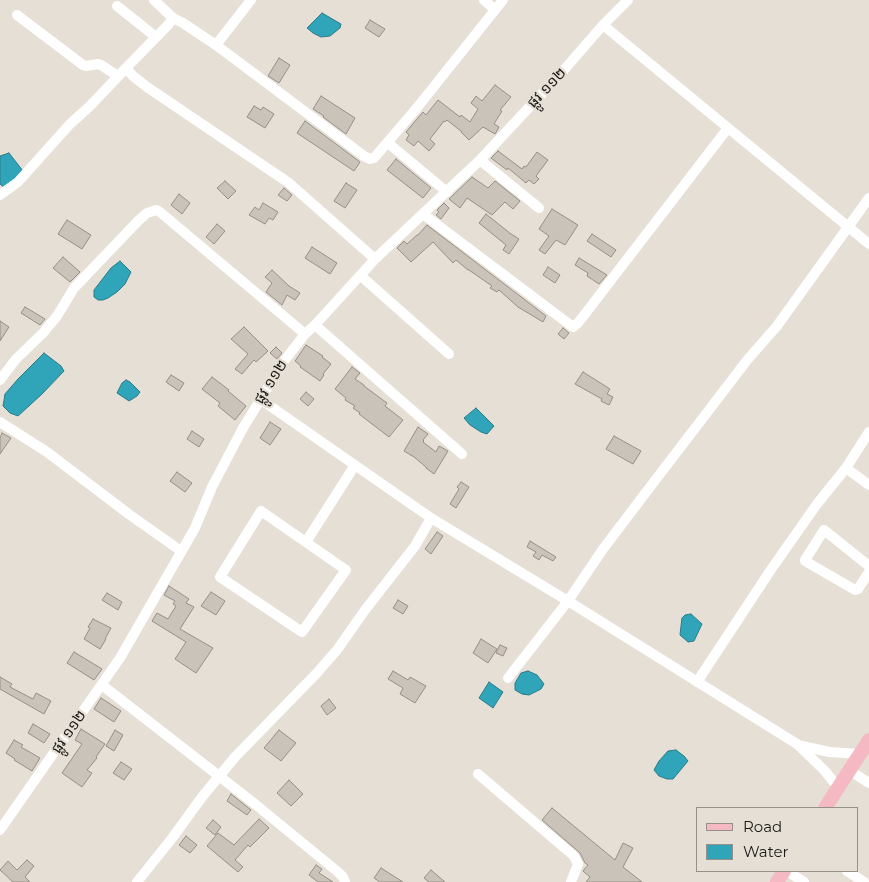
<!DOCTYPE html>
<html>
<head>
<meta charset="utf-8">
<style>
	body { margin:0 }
	#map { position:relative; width:869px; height:882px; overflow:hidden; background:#e6dfd6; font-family:Montserrat,sans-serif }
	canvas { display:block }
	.legend { position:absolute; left:696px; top:807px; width:162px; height:65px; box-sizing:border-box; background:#e6dfd6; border:1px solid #96908a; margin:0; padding:6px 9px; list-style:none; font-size:15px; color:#1d1a17 }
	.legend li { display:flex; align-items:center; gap:10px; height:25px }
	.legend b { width:25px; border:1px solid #96908a }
</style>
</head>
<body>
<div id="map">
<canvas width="869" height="882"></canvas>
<ul class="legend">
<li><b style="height:6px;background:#f4b9c2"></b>Road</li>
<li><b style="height:14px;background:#30a5b9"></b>Water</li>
</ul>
</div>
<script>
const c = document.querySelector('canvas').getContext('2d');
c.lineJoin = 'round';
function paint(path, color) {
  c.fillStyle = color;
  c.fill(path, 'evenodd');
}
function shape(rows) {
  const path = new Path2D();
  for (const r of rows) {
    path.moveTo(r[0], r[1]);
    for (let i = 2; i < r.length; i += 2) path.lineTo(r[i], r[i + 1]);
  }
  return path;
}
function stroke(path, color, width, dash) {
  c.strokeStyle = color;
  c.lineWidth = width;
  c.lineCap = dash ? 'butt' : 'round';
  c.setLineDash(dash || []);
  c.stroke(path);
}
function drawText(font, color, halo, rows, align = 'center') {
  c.font = font + ' Montserrat,"Noto Sans Khmer",sans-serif';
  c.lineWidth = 4.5;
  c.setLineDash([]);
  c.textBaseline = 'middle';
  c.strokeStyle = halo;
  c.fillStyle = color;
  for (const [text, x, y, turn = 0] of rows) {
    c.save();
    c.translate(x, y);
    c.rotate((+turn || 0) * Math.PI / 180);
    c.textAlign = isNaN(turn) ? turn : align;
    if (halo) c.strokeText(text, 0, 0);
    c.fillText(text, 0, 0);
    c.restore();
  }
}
const water = shape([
	[322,13,341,24,340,28,330,36,321,37,313,33,307,28,322,13],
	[9,153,23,171,6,189,0,184,0,156,9,153],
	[120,261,131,272,125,284,117,292,108,298,103,300,98,300,94,297,94,290,111,268,120,261],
	[44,353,61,366,64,371,42,394,18,416,10,413,3,406,5,394,18,379,44,353],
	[126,380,130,382,140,392,137,396,129,401,117,393,122,383,126,380],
	[476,408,494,426,487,434,481,432,470,425,464,418,476,408],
	[691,614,702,624,694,641,688,642,680,635,681,626,682,618,685,615,691,614],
	[528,671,537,675,544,684,541,689,529,695,522,694,515,690,515,683,521,673,528,671],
	[489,682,503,692,493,708,479,698,489,682],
	[676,750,684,756,688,761,673,779,667,779,659,776,654,770,659,761,668,751,676,750]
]);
const building = shape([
	[370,20,385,29,379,37,365,28,370,20],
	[279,58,290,65,279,83,268,76,279,58],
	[495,85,511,97,500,110,502,111,494,124,499,127,495,134,483,127,469,140,461,132,462,132,447,120,445,122,444,121,430,139,435,144,429,151,418,141,414,146,406,140,409,135,406,132,423,112,426,115,438,100,460,117,461,115,470,122,478,109,471,103,476,96,482,101,495,85],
	[321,96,355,118,346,134,323,117,324,116,313,109,321,96],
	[254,106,261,110,263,107,274,114,265,128,247,117,254,106],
	[305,121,360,162,354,171,297,133,305,121],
	[498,151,522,169,524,166,526,167,537,152,548,160,536,176,539,179,534,184,529,180,526,183,508,168,507,170,491,158,498,151],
	[396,159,431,188,423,198,387,170,396,159],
	[472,177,488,188,495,181,520,201,513,209,505,202,492,215,467,198,460,208,449,199,472,177],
	[225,181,236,191,228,199,217,188,225,181],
	[346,183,357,190,345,208,334,201,346,183],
	[284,188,292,195,287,201,278,195,284,188],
	[179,194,190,203,182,214,171,205,179,194],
	[263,203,278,212,273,220,269,218,265,224,249,215,255,207,259,210,263,203],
	[444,203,449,208,441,219,436,215,439,212,437,210,444,203],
	[552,209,578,225,565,245,556,240,545,254,539,250,549,236,539,229,552,209],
	[486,214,511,234,519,239,509,254,503,250,506,245,479,223,486,214],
	[67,220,91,235,82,249,58,234,67,220],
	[217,224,225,231,214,244,206,237,217,224],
	[427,225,546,316,543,322,518,307,499,290,497,292,490,288,492,286,469,270,468,270,456,260,453,263,433,242,411,262,397,248,404,241,407,244,417,235,418,235,427,225],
	[592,234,616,250,611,257,587,241,592,234],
	[312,247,337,263,330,274,305,258,312,247],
	[63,257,80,272,70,282,53,268,63,257],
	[579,258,607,275,599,284,587,276,588,273,575,265,579,258],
	[548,267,560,275,555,283,543,275,548,267],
	[272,270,289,286,300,293,295,300,287,295,282,305,266,292,272,283,265,277,272,270],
	[25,307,45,319,40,325,21,313,25,307],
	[0,321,9,327,0,341,0,321],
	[244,327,268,351,256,362,254,360,242,374,235,369,248,354,231,339,244,327],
	[563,328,569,333,564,339,558,334,563,328],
	[306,345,323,356,322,357,331,364,323,374,324,375,320,381,300,367,301,366,295,361,306,345],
	[276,347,282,353,277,359,270,353,276,347],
	[352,367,360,373,355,379,364,385,364,386,387,403,385,406,403,420,389,437,359,414,360,413,353,408,355,406,345,400,346,398,335,389,352,367],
	[583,372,610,389,607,394,613,397,609,405,601,401,602,399,575,384,583,372],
	[171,375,184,383,179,391,166,382,171,375],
	[212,377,229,390,228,391,246,406,235,420,218,406,220,403,202,389,212,377],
	[306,392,314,399,308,406,300,399,306,392],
	[270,422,281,429,270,445,260,438,270,422],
	[418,427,428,434,423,440,424,441,423,442,436,452,439,446,448,451,434,474,426,468,426,467,414,457,404,451,418,427],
	[192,431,204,439,199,447,187,439,192,431],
	[2,433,11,438,0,454,0,438,2,433],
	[614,436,641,451,633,464,606,449,614,436],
	[177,472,192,483,185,492,170,481,177,472],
	[461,482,469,487,456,508,450,504,459,489,457,487,461,482],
	[437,532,443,536,431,554,425,549,437,532],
	[530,541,556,557,553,561,542,555,539,560,533,556,536,552,527,547,530,541],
	[169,586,189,599,186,603,194,607,180,629,213,648,196,673,175,659,186,642,152,621,157,613,168,619,176,606,173,604,175,601,164,595,169,586],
	[211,592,225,601,216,615,201,606,211,592],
	[107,593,122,602,118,610,102,600,107,593],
	[398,600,408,606,403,614,393,608,398,600],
	[93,619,111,628,105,639,106,639,100,649,84,639,90,628,88,627,93,619],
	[481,639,497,649,488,663,473,653,481,639],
	[500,645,507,648,503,656,496,653,500,645],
	[74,652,102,669,94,680,67,663,74,652],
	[393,671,408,680,410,677,426,686,415,703,400,694,403,688,388,679,393,671],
	[0,677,12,684,10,687,33,699,36,693,51,701,44,714,0,689,0,677],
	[101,698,121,711,114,722,94,709,101,698],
	[329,699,336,708,327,715,321,706,329,699],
	[33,724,50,734,44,743,28,733,33,724],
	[81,729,105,744,96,757,97,758,87,770,92,773,82,787,62,773,82,744,75,740,81,729],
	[115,730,123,735,114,751,106,746,115,730],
	[279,730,296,743,281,761,264,748,279,730],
	[14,740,23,745,21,747,40,758,32,771,14,760,15,759,6,753,14,740],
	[121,762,132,769,124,780,113,773,121,762],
	[289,780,303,794,291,806,277,793,289,780],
	[231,794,251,810,247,815,227,801,231,794],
	[552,808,615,860,623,843,633,848,623,867,642,882,586,882,590,877,583,871,588,865,585,863,580,853,542,820,552,808],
	[259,819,269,828,250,847,248,845,235,860,243,867,238,872,207,846,218,833,234,845,259,819],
	[213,820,221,827,215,835,206,828,213,820],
	[186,836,197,845,190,853,179,845,186,836],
	[27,860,34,866,25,877,30,882,13,882,0,870,8,861,17,870,27,860],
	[316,865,322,869,319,873,333,882,318,882,309,875,316,865],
	[381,868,403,882,380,882,374,878,381,868],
	[431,870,445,882,429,882,424,878,431,870]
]);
const minor = shape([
	[154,0,173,18,183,23,216,45,364,156,370,159,374,158,416,109,503,0],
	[484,0,495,10],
	[117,6,156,37],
	[17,15,83,65,86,66,98,64,101,65,118,76],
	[603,25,869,244],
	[216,45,251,0],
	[126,68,133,76,147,87,289,183,375,259],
	[388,143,447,192],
	[480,160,539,208],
	[0,195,18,182,70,124,90,106,126,68,168,25,173,18],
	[423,214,573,327,578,323,728,128],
	[361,276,449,354],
	[315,325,462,454],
	[0,380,16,359,43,333,57,316,74,288,138,221,147,213,156,210,160,212,305,334],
	[260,399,431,518,568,601,797,744,824,770,838,787],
	[0,422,47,452,130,515,181,551],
	[846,468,869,485],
	[261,511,346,570,302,632,220,577,261,511],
	[306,542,355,465],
	[869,566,824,530,805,560,805,561,855,590,858,589,869,572],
	[508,678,568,601,603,549,647,491,748,359,777,326,869,198],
	[697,682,770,571,817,504,846,468,869,432],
	[102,685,255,804,338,872,343,877,345,882],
	[798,745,829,752,860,754],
	[849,770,869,783],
	[478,774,574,856,578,864,571,882],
	[0,830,120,658,195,528,212,487,243,428,284,361,305,334,315,325,375,259,480,160,563,71,603,25,628,0],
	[787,871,804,882],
	[847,871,864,882],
	[137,882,173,837,202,797,235,757,316,674,337,650,365,610,415,546,431,518]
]);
const major = shape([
	[825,808,869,740],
	[777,882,784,871]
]);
const streetNames = [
	["ផ្លូវ ១១២",547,88,-47],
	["ផ្លូវ ១១២",271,382,-58],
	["ផ្លូវ ១១២",69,732,-55]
];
paint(water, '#30a5b9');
stroke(water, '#2a7b88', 1);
paint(building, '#cac3ba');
stroke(building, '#968f87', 1);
stroke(minor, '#fff', 10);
stroke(major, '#f4b9c2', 14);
drawText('15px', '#1d1a17', '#e6dfd6', streetNames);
</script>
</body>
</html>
